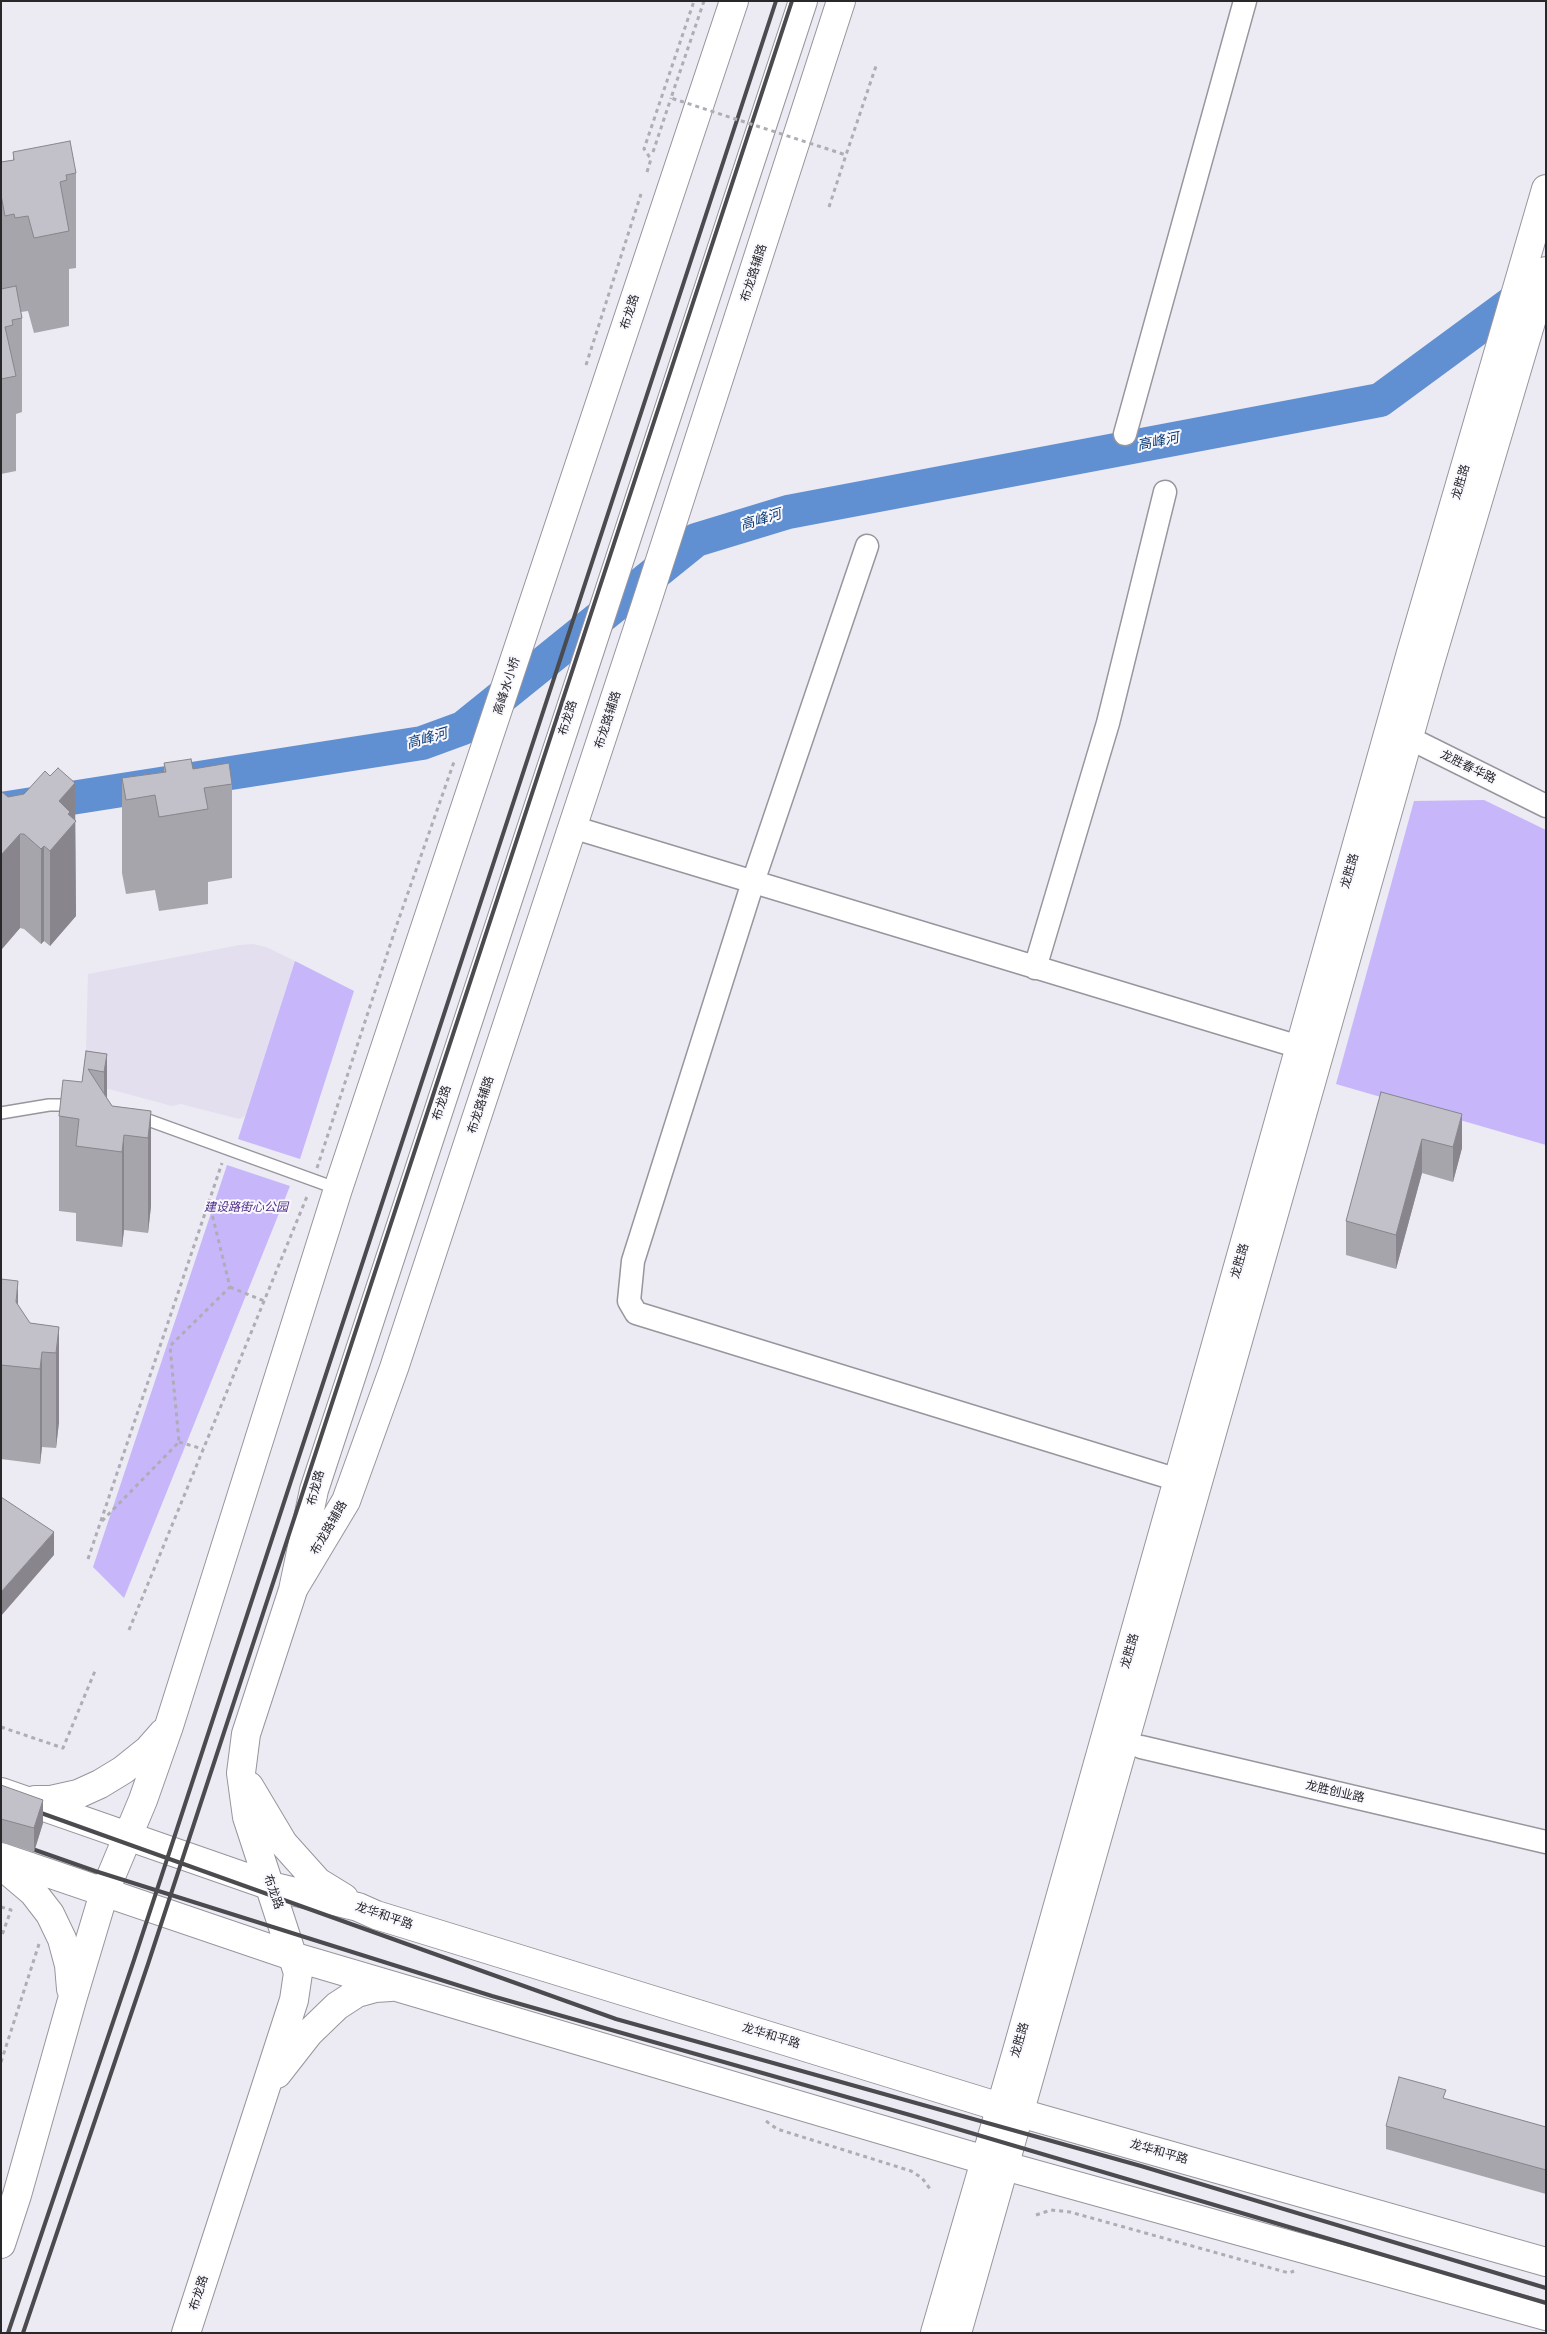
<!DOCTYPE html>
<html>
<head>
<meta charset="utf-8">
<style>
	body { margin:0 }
	#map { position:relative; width:1547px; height:2334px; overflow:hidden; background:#eceaf2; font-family:"PT Serif",serif }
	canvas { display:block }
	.frame { position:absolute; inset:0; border:2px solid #28272a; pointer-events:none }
</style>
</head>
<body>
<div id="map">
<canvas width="1547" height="2334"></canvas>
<div class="frame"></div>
</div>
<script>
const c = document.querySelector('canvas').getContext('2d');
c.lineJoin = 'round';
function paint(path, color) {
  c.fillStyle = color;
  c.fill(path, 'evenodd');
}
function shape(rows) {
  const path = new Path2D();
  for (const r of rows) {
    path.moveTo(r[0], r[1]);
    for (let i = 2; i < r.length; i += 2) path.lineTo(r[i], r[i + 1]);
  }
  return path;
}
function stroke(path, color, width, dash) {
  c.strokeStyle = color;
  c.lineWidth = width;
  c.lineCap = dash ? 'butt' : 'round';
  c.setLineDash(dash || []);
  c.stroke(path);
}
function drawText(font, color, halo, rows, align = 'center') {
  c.font = font + ' "PT Serif","Noto Sans SC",serif';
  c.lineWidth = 4;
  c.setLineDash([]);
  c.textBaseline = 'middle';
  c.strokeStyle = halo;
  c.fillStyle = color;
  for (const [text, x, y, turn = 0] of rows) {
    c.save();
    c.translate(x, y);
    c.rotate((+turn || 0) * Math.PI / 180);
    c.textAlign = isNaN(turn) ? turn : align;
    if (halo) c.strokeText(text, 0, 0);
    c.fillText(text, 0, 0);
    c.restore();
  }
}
const built = shape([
	[253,944,266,947,295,961,245,1116,239,1119,181,1104,172,1106,109,1089,85,1088,88,974,240,945]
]);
const green = shape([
	[1484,800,1546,830,1546,1145,1336,1084,1414,801],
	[295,961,354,991,300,1159,238,1139],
	[227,1165,290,1186,124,1598,93,1567]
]);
const river = shape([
	[1,809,422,743,463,728,696,540,788,512,1380,400,1531,289]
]);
const path = shape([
	[653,152,671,98],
	[647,172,651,159,644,149,694,1],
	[829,207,846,155],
	[586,365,641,194],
	[317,1168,396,927,455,759],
	[230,1287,264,1301],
	[179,1442,203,1449],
	[102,1521,179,1442,170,1346,230,1287,209,1202],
	[88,1559,222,1163],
	[129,1630,308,1194],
	[1,1727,63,1748,95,1671],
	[1,1907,11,1910,1,1938],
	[1,2062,39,1944],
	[766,2121,777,2129,911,2171,922,2178,930,2189],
	[1036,2215,1051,2210,1070,2212,1289,2273,1294,2271]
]);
const lane = shape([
	[1,1113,49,1105,75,1105],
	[137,1116,338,1189]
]);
const street = shape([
	[1125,434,1245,1],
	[867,546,753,882,633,1261,629,1301,636,1313,1178,1480],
	[1395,731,1546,806],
	[572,827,1316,1052],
	[1035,968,1108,723,1165,492],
	[1141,1747,1546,1842]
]);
const secondary = shape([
	[295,1586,346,1501,394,1368,644,610,841,1],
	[935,2333,1017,2051,1410,656,1546,189],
	[957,2333,1429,666,1546,271]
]);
const primary = shape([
	[249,1786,283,1843,318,1882,344,1898],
	[1,1792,271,1886,358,1907,376,1915,1013,2111,1546,2262],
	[35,1800,51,1800,78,1794,100,1784,123,1770,148,1750,163,1733],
	[1,1857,295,1957,1005,2166,1546,2316],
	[1,1865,33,1892,50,1914,62,1939,69,1965,71,1989],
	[277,2074,309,2033,337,2006,357,1993,375,1988,391,1987],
	[1,2244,17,2195,72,2000,104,1893,143,1800,169,1726,338,1189,734,1],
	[186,2333,294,2000,298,1973,247,1817,241,1773,246,1734,293,1590,314,1490,803,1]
]);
const rail = shape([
	[30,1809,616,2019,1141,2166,1546,2288],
	[1,1838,95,1871,492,1996,917,2117,1546,2303],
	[8,2333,134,1960,776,1],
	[23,2333,148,1964,792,1]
]);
const pathBridge = shape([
	[704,1,671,98,846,155,876,66]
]);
const wall = shape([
	[13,152,76,173,76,268,69,269,69,326,34,333,28,311,21,312,22,318,22,412,16,414,16,471,1,474,1,162,13,160],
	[164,763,193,769,232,784,232,878,208,882,208,904,159,911,155,890,126,894,122,873,122,778,164,772],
	[1,791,8,797,75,821,76,916,50,946,44,941,41,944,24,929,20,928,2,949,1,948],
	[86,1051,107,1054,107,1098,112,1106,151,1111,151,1206,148,1233,124,1230,122,1247,76,1241,76,1213,59,1211,59,1116,82,1082],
	[1381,1092,1462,1148,1453,1182,1422,1173,1396,1269,1346,1255,1346,1221],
	[1,1279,30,1323,59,1327,59,1422,56,1448,42,1447,40,1464,1,1459],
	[1,1785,43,1823,34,1852,1,1842],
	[1446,2099,1546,2127,1546,2194,1386,2149,1386,2126]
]);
const shadedWall = shape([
	[75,783,76,916,50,946,50,851,59,801],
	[20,834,20,928,2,949,2,854],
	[44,846,44,941,41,944,41,849],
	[107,1054,107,1150,104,1150,104,1072],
	[151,1111,151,1206,148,1233,148,1138],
	[1462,1114,1462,1148,1453,1182,1453,1147],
	[124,1135,124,1230,122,1247,122,1152],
	[1422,1139,1422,1173,1396,1269,1396,1235],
	[18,1281,18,1367,16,1302],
	[59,1327,59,1422,56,1448,56,1353],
	[42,1352,42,1447,40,1464,40,1369],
	[54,1532,54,1555,1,1616,1,1592],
	[43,1800,43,1823,34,1852,34,1828]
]);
const building = shape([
	[70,141,76,173,66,175,67,180,60,182,69,231,34,238,28,216,15,218,14,214,5,216,1,195,1,162,14,160,13,152,70,141],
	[16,286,22,318,12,320,13,325,5,327,16,376,1,379,1,289,16,286],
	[191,759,193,769,229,763,232,784,204,788,208,809,159,817,155,795,126,800,122,778,166,772,164,763,191,759],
	[58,768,75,783,59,801,70,812,68,814,76,821,50,851,44,846,41,849,24,834,20,834,2,854,1,854,1,791,8,797,24,794,45,771,50,776,58,768],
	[86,1051,107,1054,104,1072,88,1069,112,1106,151,1111,148,1138,124,1135,122,1152,76,1146,79,1119,59,1116,63,1080,82,1082,86,1051],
	[1381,1092,1462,1114,1453,1147,1422,1139,1396,1235,1346,1221,1381,1092],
	[1,1279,18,1281,16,1302,30,1323,59,1327,56,1353,42,1352,40,1369,1,1365,1,1279],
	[1,1497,54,1532,1,1592,1,1497],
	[1,1785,43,1800,34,1828,1,1819,1,1785],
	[1399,2077,1446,2090,1443,2098,1546,2127,1546,2170,1386,2126,1399,2077]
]);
const streetNames = [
	["布龙路辅路",754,273,-72],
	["布龙路",630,312,-72],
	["龙胜路",1461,482,-74],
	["高峰水小桥",507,686,-72],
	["布龙路",568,718,-72],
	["布龙路辅路",608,720,-72],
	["龙胜春华路",1468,767,26],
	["龙胜路",1350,871,-74],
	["布龙路",442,1103,-72],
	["布龙路辅路",481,1105,-72],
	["龙胜路",1240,1261,-74],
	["布龙路",316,1488,-75],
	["布龙路辅路",329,1528,-60],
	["龙胜路",1130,1651,-74],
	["龙胜创业路",1335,1792,13],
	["布龙路",273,1892,70],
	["龙华和平路",384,1916,19],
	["龙华和平路",771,2036,17],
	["龙胜路",1020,2040,-74],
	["龙华和平路",1159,2152,16],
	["布龙路",199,2293,-72]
];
const parkNames = [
	["建设路街心公园",246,1208]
];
const waterNames = [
	["高峰河",1158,442,-11],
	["高峰河",761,520,-17],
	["高峰河",427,739,-16]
];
paint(built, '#e3dfef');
paint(green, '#c8b6fb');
stroke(river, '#6090d1', 34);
stroke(lane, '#97959d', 14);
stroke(street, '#97959d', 25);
stroke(secondary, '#97959d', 30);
stroke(primary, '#97959d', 30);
stroke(path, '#aeadb3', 3, [4, 4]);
stroke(lane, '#fff', 11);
stroke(street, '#fff', 22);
stroke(secondary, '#fff', 28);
stroke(primary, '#fff', 28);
stroke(rail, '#4b4a4e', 4);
stroke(pathBridge, '#aeadb3', 3, [4, 4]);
paint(wall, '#a7a5ac');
paint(shadedWall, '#88868c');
paint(building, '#c2c0c8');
stroke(building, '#88868c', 1);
drawText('12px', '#28272a', '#f9f8fe', streetNames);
drawText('italic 12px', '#4f2f88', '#f9f8fe', parkNames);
drawText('italic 14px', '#093b76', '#f9f8fe', waterNames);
</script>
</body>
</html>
